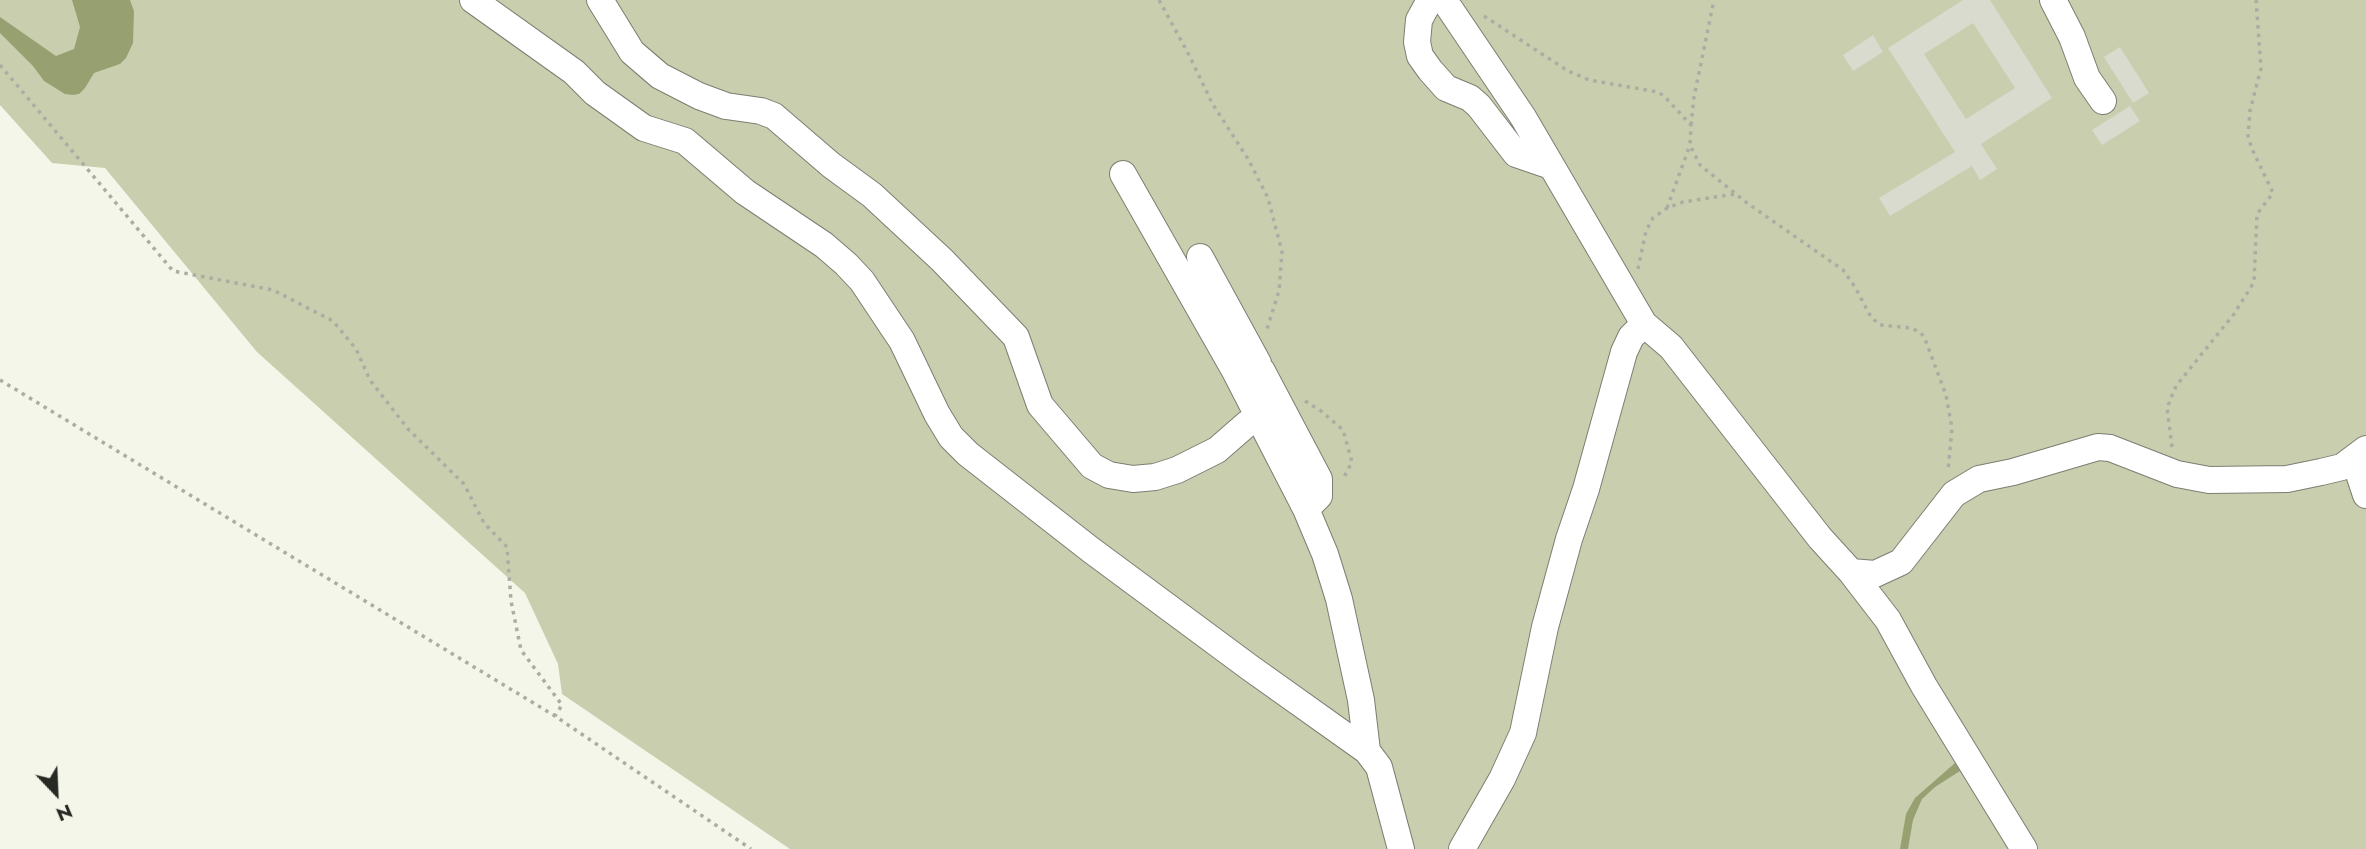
<!DOCTYPE html>
<html>
<head>
<meta charset="utf-8">
<style>
	body { margin:0 }
	#map { position:relative; width:2366px; height:849px; overflow:hidden; background:#f3f6e8; font-family:Jost,sans-serif }
	canvas { display:block }
	.north { position:absolute; left:21px; top:758px; width:70px; height:70px; -webkit-text-stroke:5px #f3f6e8; paint-order:stroke; rotate:157deg; font-size:19px; font-weight:700; line-height:28px; text-align:center; color:#272923 }
	.north::after { content:''; display:block; margin:auto; width:24px; height:32px; background:#272923; clip-path:polygon(50% 0,100% 100%,50% 72%,0 100%) }
</style>
</head>
<body>
<div id="map">
<canvas width="2366" height="849"></canvas>
<div class="north">N</div>
</div>
<script>
const c = document.querySelector('canvas').getContext('2d');
c.lineJoin = 'round';
function paint(path, color) {
  c.fillStyle = color;
  c.fill(path, 'evenodd');
}
function shape(rows) {
  const path = new Path2D();
  for (const r of rows) {
    path.moveTo(r[0], r[1]);
    for (let i = 2; i < r.length; i += 2) path.lineTo(r[i], r[i + 1]);
  }
  return path;
}
function stroke(path, color, width, dash) {
  c.strokeStyle = color;
  c.lineWidth = width;
  c.lineCap = dash ? 'butt' : 'round';
  c.setLineDash(dash || []);
  c.stroke(path);
}
const green = shape([
	[0,0,2366,0,2366,849,790,849,562,694,558,664,525,593,257,352,105,168,52,163,0,105]
]);
const water = shape([
	[72,0,130,0,134,11,133,43,126,58,120,64,94,73,85,88,79,94,73,95,65,94,44,81,33,66,0,33,0,17,56,56,74,49,80,27],
	[1955,763,1960,771,1935,787,1922,799,1913,820,1908,849,1900,849,1906,814,1915,798]
]);
const building = shape([
	[1963,0,1990,0,2052,98,1981,144,1997,169,1980,180,1972,166,1890,216,1879,198,1955,152,1888,48],
	[1973,23,2015,88,1966,119,1924,54],
	[1873,35,1883,52,1853,71,1843,55],
	[2120,47,2149,93,2133,103,2104,57],
	[2130,106,2140,121,2102,145,2092,130]
]);
const path = shape([
	[1159,0,1189,55,1212,103,1248,159,1268,198,1282,252,1279,291,1267,329],
	[1484,16,1568,71,1589,80,1658,92,1664,96,1691,125,1690,145,1700,165,1747,203,1843,270,1855,287,1871,317,1880,325,1912,328,1921,333,1925,339,1946,395,1952,428,1948,471],
	[0,65,173,271,273,290,333,321,356,349,370,380,408,429,464,484,484,523,507,547,511,601,521,650,562,705,555,716],
	[1691,125,1694,97,1714,0],
	[1667,208,1690,145],
	[1638,269,1646,231,1653,218,1667,208,1683,202,1735,194],
	[0,380,555,716,751,849],
	[1305,401,1321,411,1343,430,1352,462,1343,479],
	[2172,447,2167,408,2176,386,2234,314,2254,282,2257,214,2273,193,2252,149,2248,136,2250,111,2261,68,2256,0]
]);
const minor = shape([
	[473,0,574,72,595,93,644,128,685,141,745,192,824,245,846,264,862,281,902,341,937,414,951,437,968,454,1091,550,1249,667,1367,751,1379,767,1401,849],
	[600,0,632,52,660,76,699,96,726,106,761,111,774,116,831,165,872,195,942,260,1016,337,1040,405,1092,466,1109,475,1133,479,1155,477,1177,470,1217,450,1248,423,1261,421],
	[1430,0,1419,20,1417,42,1420,56,1430,70,1446,88,1470,98,1479,106,1516,154,1551,166],
	[1444,0,1523,117,1644,324,1671,347,1820,538,1851,572,1888,620,1924,686,2024,849],
	[2053,0,2072,37,2087,78,2103,101],
	[1123,174,1235,371,1306,509,1325,554,1339,599,1361,700,1367,751],
	[1200,257,1258,363],
	[1262,371,1319,479,1319,496,1306,509],
	[2366,460,2360,477,2366,495],
	[1851,572,1875,574,1901,562,1954,494,1979,479,2013,472,2098,447,2110,448,2177,474,2209,480,2287,479,2321,472,2342,467,2366,449],
	[1462,849,1502,779,1523,733,1545,627,1569,539,1586,489,1624,352,1631,337,1644,324]
]);
paint(green, '#c9cfae');
paint(water, '#97a071');
paint(building, '#d8dbcd');
stroke(minor, '#7c7e72', 28);
stroke(path, '#abada2', 3.5, [3.5, 5]);
stroke(minor, '#fff', 26);
</script>
</body>
</html>
